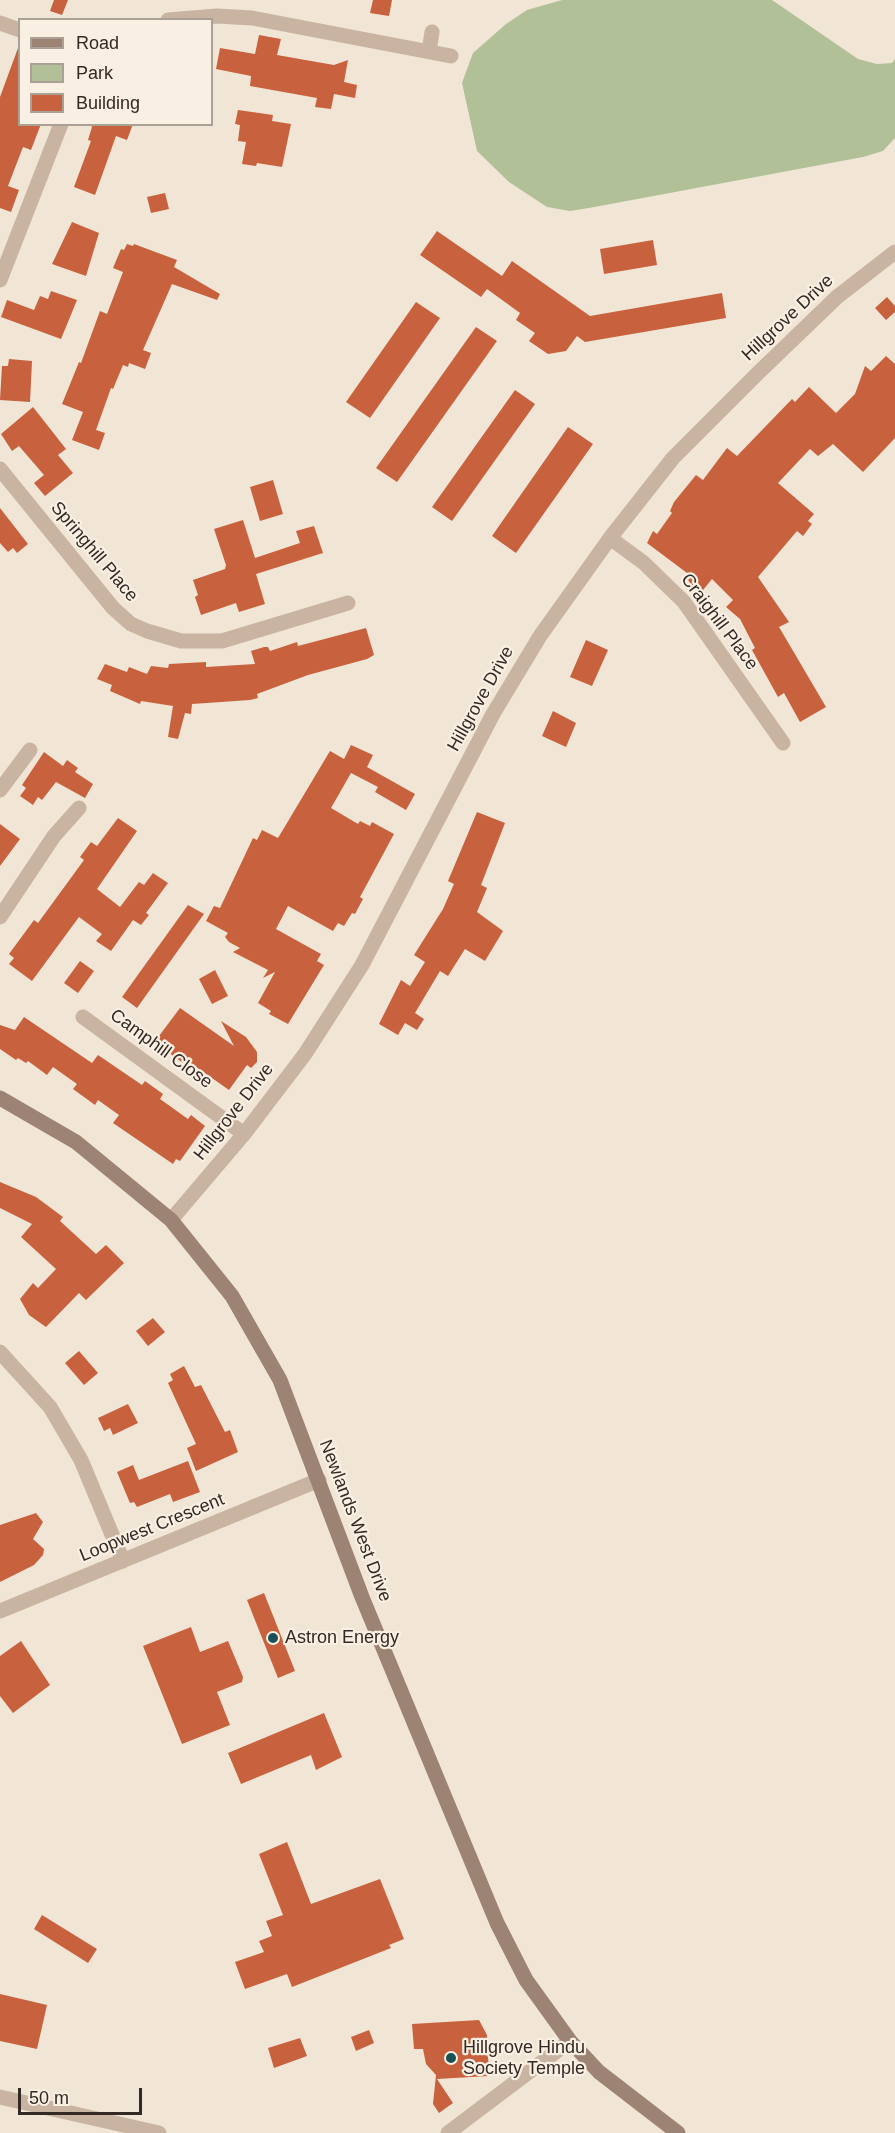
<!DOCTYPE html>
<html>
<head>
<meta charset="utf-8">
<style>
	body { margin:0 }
	#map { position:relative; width:895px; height:2133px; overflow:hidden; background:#f1e5d6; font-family:Arial,sans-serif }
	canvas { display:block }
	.legend { position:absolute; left:18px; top:18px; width:195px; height:108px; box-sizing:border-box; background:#f9efe2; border:2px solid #aaa096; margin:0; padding:8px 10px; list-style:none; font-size:18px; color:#332a25 }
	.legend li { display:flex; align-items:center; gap:12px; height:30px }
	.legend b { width:30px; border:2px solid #aaa096 }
	.scale { position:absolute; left:18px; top:2088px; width:124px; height:27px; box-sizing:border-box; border:3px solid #332a25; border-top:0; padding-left:8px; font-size:18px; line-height:21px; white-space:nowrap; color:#332a25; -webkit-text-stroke:4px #f9efe2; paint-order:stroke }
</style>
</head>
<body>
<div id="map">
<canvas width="895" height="2133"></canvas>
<ul class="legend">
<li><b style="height:8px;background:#9c8374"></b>Road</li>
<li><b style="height:16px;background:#b1c097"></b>Park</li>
<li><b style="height:16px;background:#c8613d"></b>Building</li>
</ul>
<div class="scale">50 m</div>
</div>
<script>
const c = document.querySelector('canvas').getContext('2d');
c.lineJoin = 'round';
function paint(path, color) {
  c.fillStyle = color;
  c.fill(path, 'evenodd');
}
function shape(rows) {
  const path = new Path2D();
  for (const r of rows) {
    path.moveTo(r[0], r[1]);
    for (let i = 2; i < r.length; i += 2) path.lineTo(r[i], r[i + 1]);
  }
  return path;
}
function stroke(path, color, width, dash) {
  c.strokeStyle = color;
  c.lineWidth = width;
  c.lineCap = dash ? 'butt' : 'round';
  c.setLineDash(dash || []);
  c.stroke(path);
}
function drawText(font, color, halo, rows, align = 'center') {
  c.font = font + ' Arial,sans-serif';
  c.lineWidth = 4.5;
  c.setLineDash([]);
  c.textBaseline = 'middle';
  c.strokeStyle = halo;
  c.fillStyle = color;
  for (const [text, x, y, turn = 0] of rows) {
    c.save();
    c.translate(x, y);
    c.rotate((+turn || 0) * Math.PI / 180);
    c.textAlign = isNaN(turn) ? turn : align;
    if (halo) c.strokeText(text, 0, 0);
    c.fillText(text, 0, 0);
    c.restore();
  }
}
const green = shape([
	[562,0,772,0,858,59,877,64,892,63,895,59,895,138,883,151,863,157,589,208,570,211,547,207,509,182,477,151,462,83,473,53,506,24,527,10]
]);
const building = shape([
	[54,0,68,0,62,15,50,11],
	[373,0,392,0,389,16,370,13],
	[259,35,281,39,277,55,334,65,348,60,344,82,357,85,355,98,334,94,331,109,315,107,317,98,250,86,251,76,216,69,220,48,255,54],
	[18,48,20,124,41,124,31,150,23,147,8,186,19,190,11,212,0,208,0,97],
	[238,110,273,115,272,121,291,124,282,167,257,163,256,166,242,164,246,142,238,141,240,125,235,124],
	[90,124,133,124,127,140,116,136,95,195,74,187,91,141,88,140,92,127],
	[165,193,169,209,151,213,147,197],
	[72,222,99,233,86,276,52,264],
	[437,231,502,276,512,261,590,316,722,293,726,318,585,342,577,336,566,351,548,354,529,341,535,333,516,320,520,313,487,289,481,297,420,255],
	[653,240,657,265,604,274,600,249],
	[127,244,133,246,134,244,177,260,174,267,220,294,217,300,172,284,143,350,151,353,145,369,129,363,128,367,123,365,113,389,111,388,96,430,105,433,99,450,72,440,83,412,62,404,79,362,81,363,100,311,107,314,123,272,113,268,121,249,124,250],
	[51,291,77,300,61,339,1,317,7,300,34,310,40,296,48,299],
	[887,297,895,306,895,312,886,320,875,308],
	[416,302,440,318,370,418,346,402],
	[476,327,497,341,397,482,376,468],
	[886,356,895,364,895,438,863,472,833,444,818,456,810,449,778,483,814,514,808,521,812,524,803,536,797,531,758,577,789,622,779,627,826,707,800,722,784,693,778,697,752,650,755,648,740,619,726,607,733,600,712,579,699,595,688,580,691,576,647,543,653,531,657,534,672,513,670,511,674,502,696,475,703,480,727,448,737,456,792,399,795,402,809,387,836,413,855,394,865,366,871,371],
	[9,359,32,361,30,402,0,400,2,366,8,366],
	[515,390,535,404,452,521,432,507],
	[33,407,66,449,58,455,73,473,45,496,34,483,44,475,19,446,12,451,1,434],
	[568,427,593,444,516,553,492,536],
	[273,480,283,514,260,521,250,487],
	[0,508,28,544,17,553,13,548,8,552,0,543],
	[243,520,255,558,300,543,296,531,314,526,323,553,256,574,265,604,239,612,236,603,201,615,195,597,198,595,193,580,225,569,226,565,214,529],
	[366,628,374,655,367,659,308,675,257,694,258,698,250,700,192,704,191,714,185,713,178,739,168,737,173,706,141,701,140,704,110,691,112,685,97,679,105,664,127,672,129,667,147,674,151,666,168,668,169,664,206,662,206,667,255,664,251,651,264,647,268,647,270,651,297,642,298,646],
	[586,640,608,650,592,686,570,677],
	[553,711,576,723,566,747,542,736],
	[351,745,373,755,367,767,415,794,406,810,375,792,378,787,351,773,331,808,358,824,360,821,370,826,372,822,394,834,360,897,363,899,355,914,352,913,344,926,338,923,333,931,288,906,276,929,321,954,317,961,324,965,288,1024,269,1014,271,1011,258,1003,275,972,263,978,268,970,233,952,240,948,229,942,225,937,228,933,206,921,214,906,220,908,253,838,257,840,262,830,278,838,330,751,344,759],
	[44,752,63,766,67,760,78,768,75,772,93,784,85,798,56,782,42,800,38,797,33,805,20,796,26,788,22,785],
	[477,812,505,823,481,885,487,888,477,912,503,931,485,961,465,949,448,976,440,971,415,1013,424,1019,417,1030,405,1023,398,1035,379,1024,401,980,410,986,425,962,414,955,443,909,454,884,448,881],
	[118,818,137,831,97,889,120,907,139,882,144,885,153,873,168,883,146,913,149,915,141,925,133,920,111,951,96,941,102,934,79,917,32,981,9,964,14,958,9,954,34,920,38,923,84,860,80,857,91,842,97,846],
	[0,824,20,839,0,866],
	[188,905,204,914,137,1008,122,997],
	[80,961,94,971,78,993,64,983],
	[215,970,228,996,212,1004,199,979],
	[180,1008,234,1046,221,1021,246,1037,257,1052,257,1062,251,1068,247,1065,229,1090,185,1059,183,1063,158,1045,160,1043,156,1040],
	[24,1017,92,1063,98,1055,142,1085,145,1081,163,1094,160,1099,188,1119,191,1115,205,1126,180,1161,176,1159,173,1164,113,1123,119,1115,98,1100,95,1105,73,1089,77,1084,53,1067,47,1075,28,1061,26,1063,18,1058,16,1060,0,1049,0,1025,15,1030],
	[0,1182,36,1197,63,1217,60,1221,96,1254,106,1245,124,1263,86,1300,79,1293,46,1327,29,1315,20,1299,33,1283,38,1288,56,1269,21,1237,32,1224,0,1208],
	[153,1318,165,1332,148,1346,136,1331],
	[79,1351,98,1373,84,1385,65,1363],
	[184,1366,195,1387,201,1385,225,1432,230,1430,238,1452,196,1471,187,1448,196,1444,168,1383,173,1380,170,1374],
	[128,1404,138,1423,113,1435,110,1428,104,1431,98,1418],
	[188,1461,200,1492,173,1502,170,1494,137,1507,134,1502,130,1503,117,1472,133,1465,139,1480],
	[36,1513,43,1522,33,1539,44,1549,43,1555,34,1565,0,1582,0,1525],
	[264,1593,295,1671,278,1678,247,1600],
	[191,1627,200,1652,228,1641,243,1677,242,1682,217,1692,230,1725,182,1744,143,1646],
	[21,1641,50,1685,13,1713,0,1696,0,1656],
	[324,1713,342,1757,316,1770,311,1755,241,1784,228,1753],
	[287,1842,311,1904,380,1879,404,1939,389,1945,391,1948,292,1987,287,1974,245,1989,235,1962,264,1952,259,1941,272,1936,266,1921,283,1915,259,1854],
	[42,1915,97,1949,88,1963,34,1929],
	[0,1994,47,2005,37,2049,0,2041],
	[479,2020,487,2035,489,2076,437,2079,453,2103,439,2113,433,2104,436,2075,426,2064,423,2049,414,2049,412,2024],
	[369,2030,374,2043,356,2051,351,2037],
	[300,2038,307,2056,274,2068,268,2048]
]);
const street = shape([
	[168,20,217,16,252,18,451,56],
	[0,23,20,30],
	[429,51,432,32],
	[0,280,61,124],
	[0,469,113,608,131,624,147,631,181,641,222,641,348,603],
	[610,538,644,563,684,602,783,743],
	[0,790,30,750],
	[0,917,54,836,79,808],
	[83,1017,244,1134],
	[171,1220,244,1134,305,1054,362,965,493,714,540,636,610,538,673,458,757,374,837,297,895,252],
	[0,1352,50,1407,81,1460,123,1561],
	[0,1611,319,1480],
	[0,2097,159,2133],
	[448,2133,570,2041]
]);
const secondary = shape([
	[0,1098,76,1142,171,1220,232,1296,280,1380,362,1597,497,1923,526,1980,570,2041,599,2072,678,2133]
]);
const markers = [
	[273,1638,6,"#1a5155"],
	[451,2058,6,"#1a5155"]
];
const streetNames = [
	["Hillgrove Drive",788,318,-43],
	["Springhill Place",94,552,50],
	["Craighill Place",719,622,53],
	["Hillgrove Drive",481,699,-61],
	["Camphill Close",161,1049,36],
	["Hillgrove Drive",234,1112,-52],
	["Newlands West Drive",355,1521,69],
	["Loopwest Crescent",152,1528,-22]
];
const poiNames = [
	["Astron Energy",285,1638],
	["Hillgrove Hindu",463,2048],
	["Society Temple",463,2069]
];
paint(green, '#b1c097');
paint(building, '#c8613d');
stroke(street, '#c9b4a2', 15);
stroke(secondary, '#9c8374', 15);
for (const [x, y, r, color] of markers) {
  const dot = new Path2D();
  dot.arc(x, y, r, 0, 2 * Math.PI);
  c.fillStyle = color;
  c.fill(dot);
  stroke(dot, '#f9efe2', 2);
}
drawText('18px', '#332a25', '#f9efe2', streetNames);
drawText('18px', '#332a25', '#f9efe2', poiNames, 'left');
</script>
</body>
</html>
